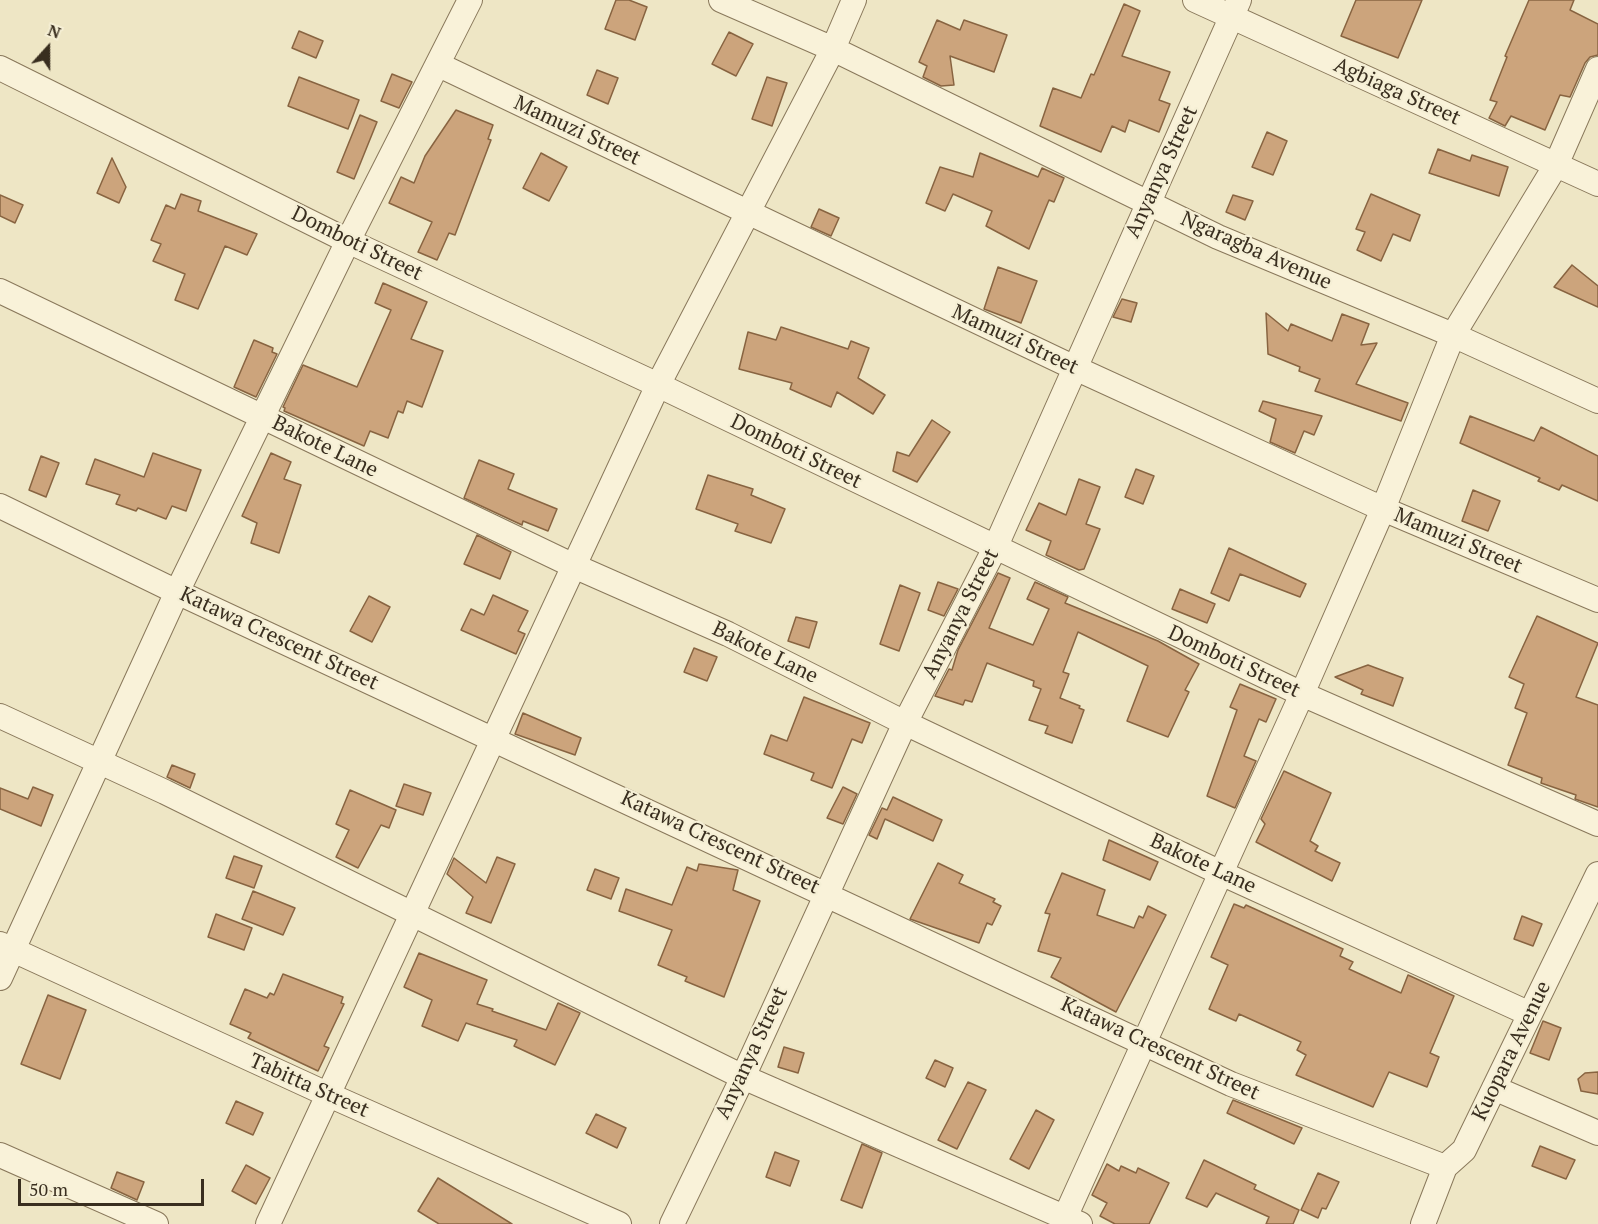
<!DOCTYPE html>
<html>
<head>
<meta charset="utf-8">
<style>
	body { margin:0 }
	#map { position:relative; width:1598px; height:1224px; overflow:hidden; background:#eee6c5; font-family:"PT Serif",serif }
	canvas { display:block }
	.north { position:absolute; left:18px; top:18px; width:60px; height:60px; -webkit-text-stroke:4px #f5efd5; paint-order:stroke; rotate:21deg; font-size:16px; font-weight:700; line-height:24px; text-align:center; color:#392e1f }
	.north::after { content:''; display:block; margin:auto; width:21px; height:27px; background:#392e1f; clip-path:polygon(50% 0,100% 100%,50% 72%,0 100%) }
	.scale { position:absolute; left:18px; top:1179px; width:186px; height:27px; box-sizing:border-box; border:3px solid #392e1f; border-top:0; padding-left:8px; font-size:18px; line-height:21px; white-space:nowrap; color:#392e1f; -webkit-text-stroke:4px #f5efd5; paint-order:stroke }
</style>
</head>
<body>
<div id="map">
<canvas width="1598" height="1224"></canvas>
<div class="north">N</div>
<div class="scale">50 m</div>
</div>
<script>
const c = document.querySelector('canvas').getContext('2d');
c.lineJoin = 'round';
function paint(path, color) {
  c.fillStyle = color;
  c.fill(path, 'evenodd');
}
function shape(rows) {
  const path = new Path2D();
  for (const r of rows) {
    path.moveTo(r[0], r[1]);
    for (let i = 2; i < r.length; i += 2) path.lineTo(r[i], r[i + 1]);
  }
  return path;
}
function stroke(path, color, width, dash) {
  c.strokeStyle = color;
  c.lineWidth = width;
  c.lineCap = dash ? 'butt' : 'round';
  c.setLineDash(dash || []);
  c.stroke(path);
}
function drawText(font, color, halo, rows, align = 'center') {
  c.font = font + ' "PT Serif",serif';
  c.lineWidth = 4.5;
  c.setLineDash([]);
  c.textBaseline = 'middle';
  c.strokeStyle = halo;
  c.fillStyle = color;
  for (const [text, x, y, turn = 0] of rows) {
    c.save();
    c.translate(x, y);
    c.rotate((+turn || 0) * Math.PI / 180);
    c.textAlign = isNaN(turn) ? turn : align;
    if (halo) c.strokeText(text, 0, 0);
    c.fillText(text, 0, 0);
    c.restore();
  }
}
const building = shape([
	[616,0,629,0,647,7,635,40,605,29,616,0],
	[1356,0,1422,0,1398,58,1341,36,1356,0],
	[1529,0,1574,0,1570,10,1598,24,1598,55,1590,57,1585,63,1570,97,1560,95,1545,130,1511,116,1505,126,1489,118,1497,102,1490,100,1507,57,1505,56,1529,0],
	[1124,4,1140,11,1122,56,1170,72,1159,100,1170,104,1159,132,1129,120,1125,132,1112,126,1101,152,1040,126,1053,88,1081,98,1091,74,1094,75,1124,4],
	[937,20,960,30,964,20,1007,35,994,72,950,56,954,85,941,86,923,77,927,66,919,62,937,20],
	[299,31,323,41,316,58,292,48,299,31],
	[729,32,753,44,736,76,712,64,729,32],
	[597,70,618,78,608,104,587,95,597,70],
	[392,74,412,82,399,108,381,101,392,74],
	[299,77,359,100,348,129,288,106,299,77],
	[767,77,787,83,772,126,752,119,767,77],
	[456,110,493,125,488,139,491,140,455,235,449,233,437,260,418,252,432,222,389,203,401,177,414,183,425,156,456,110],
	[360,115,377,122,354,179,337,172,360,115],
	[1267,132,1287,141,1273,175,1252,167,1267,132],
	[1438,149,1470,161,1472,155,1508,167,1499,196,1429,173,1438,149],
	[541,153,567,167,549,201,523,188,541,153],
	[980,153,1038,177,1042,168,1064,178,1054,202,1049,200,1029,249,986,226,992,211,953,194,945,211,926,203,940,167,973,177,980,153],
	[112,158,126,187,119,203,97,193,112,158],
	[181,194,201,201,198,211,257,234,247,255,225,246,198,309,175,300,185,274,153,261,161,244,151,240,166,205,175,209,181,194],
	[1371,194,1420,215,1410,241,1393,234,1381,261,1357,250,1365,232,1356,229,1371,194],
	[0,195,23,205,15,223,0,216,0,195],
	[1233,195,1253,201,1245,220,1226,212,1233,195],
	[819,209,839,218,831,236,811,227,819,209],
	[1572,265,1598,286,1598,307,1554,287,1572,265],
	[998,267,1037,281,1021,323,984,309,998,267],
	[383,283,427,302,411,339,443,351,422,407,407,401,403,413,398,411,388,438,370,431,364,446,284,411,285,408,283,407,303,365,357,387,391,310,375,303,383,283],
	[1122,299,1137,303,1131,322,1113,317,1122,299],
	[1266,313,1288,331,1291,324,1332,341,1342,314,1369,324,1361,345,1377,343,1356,384,1408,403,1401,421,1315,391,1320,379,1299,371,1300,367,1268,354,1266,313],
	[781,327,848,349,851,341,869,348,858,378,885,395,873,414,837,392,831,407,790,389,792,383,739,369,748,332,776,340,781,327],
	[254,340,273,348,272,352,277,354,256,397,234,387,254,340],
	[1263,401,1322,416,1314,435,1304,431,1295,453,1270,442,1276,419,1259,411,1263,401],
	[1470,416,1534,441,1541,427,1598,456,1598,501,1562,485,1559,490,1538,481,1540,478,1460,443,1470,416],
	[932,420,950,432,917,482,893,471,897,452,909,456,932,420],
	[153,453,201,470,186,511,172,506,166,519,138,508,136,511,116,504,120,495,86,484,95,459,144,477,153,453],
	[271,453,291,462,284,479,301,485,279,553,251,543,257,523,242,516,271,453],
	[41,456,59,463,46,497,29,490,41,456],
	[479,460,514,474,508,489,557,509,548,531,523,521,522,525,464,498,479,460],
	[1136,469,1154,476,1143,504,1125,497,1136,469],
	[708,475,753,489,751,495,785,509,771,543,735,531,738,524,696,509,708,475],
	[1079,479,1100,487,1086,524,1100,529,1084,569,1079,570,1046,555,1051,541,1026,530,1039,503,1066,515,1079,479],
	[1473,490,1500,501,1488,531,1462,521,1473,490],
	[477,535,511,552,500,579,464,564,477,535],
	[1229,548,1306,584,1300,597,1240,574,1229,601,1211,593,1229,548],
	[998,573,1010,578,989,628,1033,645,1049,609,1027,599,1035,582,1068,597,1065,603,1158,641,1199,664,1185,690,1189,692,1168,737,1127,721,1148,666,1078,632,1063,672,1069,674,1060,698,1080,706,1079,708,1084,710,1072,743,1045,733,1048,726,1029,720,1041,689,1033,686,1034,681,987,663,972,702,965,700,963,705,935,696,949,669,952,670,958,650,998,573],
	[938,582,958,589,944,616,928,610,938,582],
	[900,585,920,593,899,651,880,644,900,585],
	[1180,589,1215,604,1207,623,1172,609,1180,589],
	[493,595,528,611,518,631,525,634,516,654,461,630,471,609,484,615,493,595],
	[369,596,390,607,372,642,350,631,369,596],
	[1537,616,1598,643,1576,697,1598,705,1598,807,1575,799,1576,795,1541,783,1542,778,1508,765,1527,713,1515,708,1524,684,1509,677,1537,616],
	[796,617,817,622,809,648,788,641,796,617],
	[694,648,717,657,707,681,684,672,694,648],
	[1368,665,1403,678,1393,706,1361,694,1363,690,1335,677,1368,665],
	[1240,684,1276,699,1266,722,1259,719,1244,756,1256,761,1235,808,1207,796,1237,710,1230,707,1240,684],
	[804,697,870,723,862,743,852,739,832,788,811,780,814,773,764,754,771,735,787,741,804,697],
	[523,713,581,738,575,755,515,734,523,713],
	[172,765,195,774,190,788,167,777,172,765],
	[1284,771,1331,793,1310,841,1318,846,1315,851,1340,863,1332,881,1256,842,1265,824,1261,819,1284,771],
	[404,784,431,793,423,815,396,806,404,784],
	[33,787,53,795,41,826,0,809,0,788,28,799,33,787],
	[843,787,857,794,843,824,827,818,843,787],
	[350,790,396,810,389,828,381,825,358,868,336,857,349,830,336,824,350,790],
	[893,797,942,820,933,841,885,819,877,839,869,835,882,808,887,810,893,797],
	[1109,840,1158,862,1150,880,1103,860,1109,840],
	[234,856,262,866,254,888,226,878,234,856],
	[497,857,515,864,491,923,466,913,473,897,447,874,454,858,486,883,497,857],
	[938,863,963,875,959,883,995,899,993,902,1001,906,992,925,987,923,979,943,910,919,938,863],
	[699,864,738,870,733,890,760,901,724,997,685,981,687,977,658,965,672,930,619,911,626,889,672,905,687,867,697,871,699,864],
	[595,869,619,878,611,899,587,890,595,869],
	[1062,873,1105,890,1097,915,1134,928,1139,916,1143,918,1148,906,1166,915,1116,1012,1051,977,1061,958,1038,951,1050,914,1045,913,1062,873],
	[253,891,295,908,283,935,242,919,253,891],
	[1234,904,1244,908,1246,905,1343,949,1340,956,1353,962,1349,969,1401,993,1408,975,1454,996,1430,1053,1439,1057,1427,1087,1389,1072,1373,1107,1296,1075,1306,1055,1297,1050,1301,1042,1239,1014,1236,1021,1209,1009,1228,965,1211,957,1234,904],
	[216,914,252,928,244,950,208,937,216,914],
	[1522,916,1542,924,1533,946,1514,939,1522,916],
	[419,953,487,980,477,1004,493,1009,492,1011,546,1030,558,1003,580,1013,555,1065,514,1046,517,1040,466,1023,458,1041,422,1026,432,1000,404,987,419,953],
	[283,974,343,997,341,1003,344,1004,324,1046,329,1048,318,1071,248,1038,251,1033,230,1024,245,989,267,998,270,993,274,995,283,974],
	[48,995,86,1010,60,1079,21,1064,48,995],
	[1543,1021,1561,1028,1549,1060,1530,1053,1543,1021],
	[784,1047,804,1053,798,1073,778,1067,784,1047],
	[935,1060,953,1068,945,1087,926,1078,935,1060],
	[1598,1072,1598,1094,1581,1091,1578,1079,1585,1073,1598,1072],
	[968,1082,986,1090,957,1149,938,1140,968,1082],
	[1233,1100,1302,1128,1294,1144,1227,1113,1233,1100],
	[236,1101,263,1113,253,1135,226,1123,236,1101],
	[1036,1110,1054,1120,1029,1169,1010,1159,1036,1110],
	[596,1114,626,1128,617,1148,586,1133,596,1114],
	[862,1144,882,1153,862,1208,841,1200,862,1144],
	[1540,1146,1575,1160,1566,1179,1532,1166,1540,1146],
	[775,1152,799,1161,790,1186,766,1177,775,1152],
	[1204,1160,1256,1185,1254,1189,1299,1210,1293,1224,1266,1224,1269,1217,1216,1193,1207,1207,1186,1198,1204,1160],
	[1107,1164,1119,1171,1121,1166,1136,1173,1138,1168,1169,1183,1149,1224,1115,1224,1100,1216,1107,1203,1092,1195,1107,1164],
	[246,1165,270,1178,256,1204,232,1191,246,1165],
	[117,1172,144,1182,137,1200,111,1188,117,1172],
	[1318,1173,1339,1182,1326,1209,1322,1208,1318,1218,1301,1210,1318,1173],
	[438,1178,512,1224,439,1224,418,1211,438,1178]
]);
const minor = shape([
	[721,0,833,49,1218,237,1453,335,1598,401],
	[1195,0,1598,184],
	[439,65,1075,368,1383,509,1598,600],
	[0,68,348,241,658,385,1302,694,1598,824],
	[0,291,574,566,728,634,905,723,1223,874,1530,1014],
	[0,506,177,592,1231,1084,1445,1167],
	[0,716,165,792,743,1077,1080,1224],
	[0,944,329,1095,619,1224],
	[0,978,177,592,348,241,470,0],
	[1494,1088,1598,1133],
	[0,1155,156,1224],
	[268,1224,658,385,833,49,854,0],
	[672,1224,743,1077,905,723,995,548,1239,0],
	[1062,1224,1302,694,1383,509,1453,335,1556,165,1598,69],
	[1423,1224,1445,1167,1464,1150,1598,874]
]);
const streetNames = [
	["Agbiaga Street",1397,92,24],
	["Mamuzi Street",577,131,25],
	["Anyanya Street",1162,172,-65],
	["Domboti Street",357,244,26],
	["Ngaragba Avenue",1256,251,24],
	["Mamuzi Street",1015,340,25],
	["Bakote Lane",325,447,26],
	["Domboti Street",796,452,26],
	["Mamuzi Street",1458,541,23],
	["Anyanya Street",961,614,-63],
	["Katawa Crescent Street",279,639,25],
	["Bakote Lane",765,653,26],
	["Domboti Street",1234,662,25],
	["Katawa Crescent Street",720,843,25],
	["Bakote Lane",1203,864,25],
	["Katawa Crescent Street",1160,1049,25],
	["Kuopara Avenue",1512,1051,-64],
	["Anyanya Street",752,1053,-65],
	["Tabitta Street",309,1086,24]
];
paint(building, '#cca47c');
stroke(building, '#886441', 1.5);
stroke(minor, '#89785b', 26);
stroke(minor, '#f9f2d9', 24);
drawText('21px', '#392e1f', '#f5efd5', streetNames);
</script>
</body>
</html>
